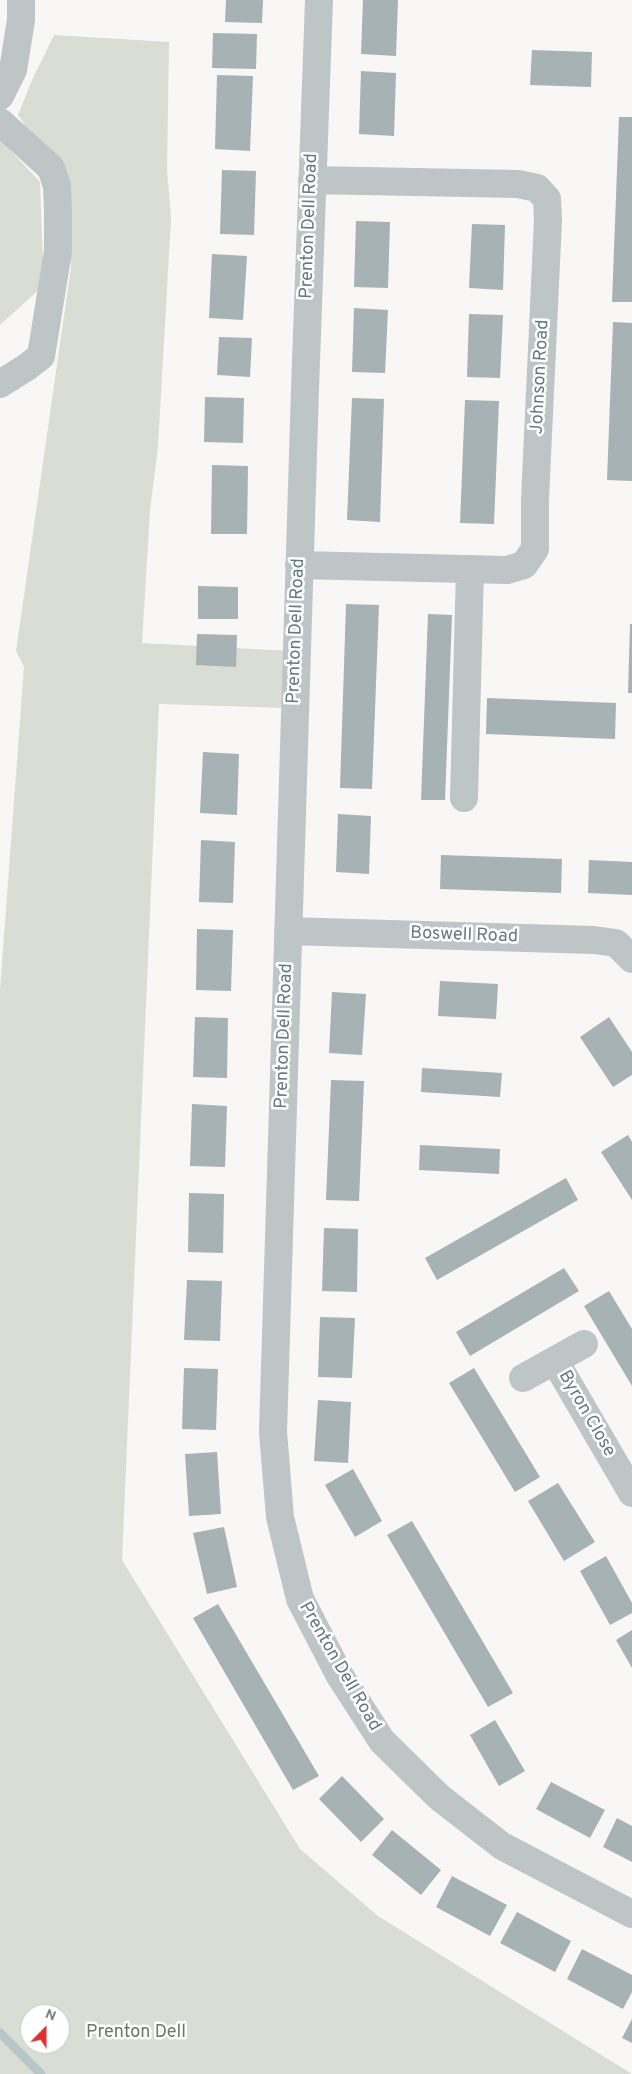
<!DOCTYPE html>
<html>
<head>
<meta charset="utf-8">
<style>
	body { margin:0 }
	#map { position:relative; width:632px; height:2074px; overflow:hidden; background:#f8f7f5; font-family:Overpass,sans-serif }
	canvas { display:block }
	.north { position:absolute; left:20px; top:2004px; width:50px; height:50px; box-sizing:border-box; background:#fff; border:1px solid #c1cacc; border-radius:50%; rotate:22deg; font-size:14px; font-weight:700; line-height:20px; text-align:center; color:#647a7f }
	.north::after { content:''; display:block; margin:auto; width:18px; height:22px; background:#de2f30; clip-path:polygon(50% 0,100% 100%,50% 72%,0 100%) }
</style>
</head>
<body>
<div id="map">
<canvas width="632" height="2074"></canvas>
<div class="north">N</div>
</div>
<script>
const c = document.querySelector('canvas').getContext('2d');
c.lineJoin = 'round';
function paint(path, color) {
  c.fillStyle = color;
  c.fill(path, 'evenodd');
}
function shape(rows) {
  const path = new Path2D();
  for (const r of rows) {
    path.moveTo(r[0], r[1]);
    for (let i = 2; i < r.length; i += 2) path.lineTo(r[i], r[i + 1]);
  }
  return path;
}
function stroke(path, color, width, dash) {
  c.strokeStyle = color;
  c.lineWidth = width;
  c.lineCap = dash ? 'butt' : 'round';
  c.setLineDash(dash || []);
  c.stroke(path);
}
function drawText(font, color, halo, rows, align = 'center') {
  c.font = font + ' Overpass,sans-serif';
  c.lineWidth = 5;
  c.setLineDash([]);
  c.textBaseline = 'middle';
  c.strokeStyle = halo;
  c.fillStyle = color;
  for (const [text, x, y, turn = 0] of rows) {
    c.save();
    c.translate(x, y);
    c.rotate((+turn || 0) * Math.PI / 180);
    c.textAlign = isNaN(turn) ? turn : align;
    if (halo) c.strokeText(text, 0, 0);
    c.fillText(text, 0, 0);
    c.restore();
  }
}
const green = shape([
	[54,35,169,42,167,170,171,218,158,447,150,510,142,643,291,651,288,708,159,704,122,1560,300,1849,378,1916,632,2074,0,2074,0,990,24,667,16,651,71,267,65,180,40,147,18,115,32,80],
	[30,2014,60,2014,60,2044,30,2044],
	[0,139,40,182,44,285,0,325]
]);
const stream = shape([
	[0,2033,41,2074]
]);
const building = shape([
	[226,0,263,0,262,23,225,22],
	[363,0,398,0,396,56,361,54],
	[213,33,257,34,256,69,212,68],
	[532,50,592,52,591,87,530,85],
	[361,71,396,73,394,136,359,134],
	[217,75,253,76,250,151,215,149],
	[619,117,632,117,632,302,612,302],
	[222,170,256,171,254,235,220,234],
	[356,221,390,222,388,288,354,287],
	[472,224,505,225,503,290,469,288],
	[212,254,247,256,243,320,209,318],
	[354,308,388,310,385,373,352,372],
	[469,314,503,315,500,378,467,377],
	[613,322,632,323,632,481,607,480],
	[219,337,252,338,250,377,217,375],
	[205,397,244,398,243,443,204,442],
	[352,398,384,399,380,522,347,520],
	[465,400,499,401,494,524,460,523],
	[212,465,248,466,247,534,211,534],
	[198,586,238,587,238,619,198,619],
	[346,604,379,605,372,789,340,788],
	[428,614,452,615,445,800,421,800],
	[630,624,632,624,632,693,628,693],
	[197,634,237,635,236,667,196,665],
	[487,698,616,703,615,739,486,734],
	[203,752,239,754,237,815,200,813],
	[338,814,371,816,369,874,336,872],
	[201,840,235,842,233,903,199,902],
	[441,855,562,859,561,893,440,889],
	[589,860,632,862,632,895,588,893],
	[197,929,233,930,231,991,196,990],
	[440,981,498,984,496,1019,438,1016],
	[332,992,366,994,362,1055,329,1053],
	[195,1017,228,1018,227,1078,193,1077],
	[609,1017,632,1052,632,1075,613,1087,580,1037],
	[422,1068,502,1073,500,1097,421,1092],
	[331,1080,364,1081,359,1201,326,1200],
	[192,1104,227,1106,225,1167,190,1166],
	[628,1135,632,1142,632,1200,601,1152],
	[420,1145,500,1149,499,1174,419,1170],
	[566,1178,578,1200,437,1280,425,1258],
	[189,1193,224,1194,223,1253,188,1252],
	[324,1228,358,1229,357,1292,322,1291],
	[564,1268,579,1291,470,1356,456,1332],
	[187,1280,222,1281,220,1341,184,1340],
	[609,1291,632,1329,632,1386,584,1306],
	[320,1317,355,1318,352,1378,318,1377],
	[184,1368,218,1369,216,1430,182,1429],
	[474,1368,540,1477,515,1492,449,1383],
	[318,1400,351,1402,348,1463,314,1461],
	[217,1452,221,1514,189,1516,185,1454],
	[353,1469,382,1521,355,1537,325,1485],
	[558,1483,595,1542,564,1561,528,1501],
	[412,1521,513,1693,488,1707,387,1535],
	[224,1527,237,1587,207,1594,193,1533],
	[606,1556,632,1603,632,1613,610,1625,580,1571],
	[218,1604,319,1776,293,1790,193,1618],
	[632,1630,632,1668,616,1640],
	[495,1720,525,1771,499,1786,470,1735],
	[342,1776,384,1819,361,1842,319,1799],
	[551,1782,605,1810,590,1838,536,1809],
	[617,1818,632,1826,632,1862,603,1847],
	[392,1830,441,1870,421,1895,372,1855],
	[452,1876,507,1905,490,1936,436,1907],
	[517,1912,571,1941,555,1972,500,1943],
	[582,1949,632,1975,632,1992,623,2009,567,1979],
	[632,2019,632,2043,622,2038]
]);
const minor = shape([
	[319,0,305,389,273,1432,280,1517,300,1599,340,1676,382,1741,439,1797,502,1846,632,1914],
	[0,96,13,70,21,20,21,0],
	[0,122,51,168,57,186,58,213,58,251,41,356,27,367,0,384],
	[299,565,507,570,524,565,535,549,535,499,548,220,547,199,537,188,518,184,312,180],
	[464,798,470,569],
	[288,931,594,940,616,943,632,959],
	[555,1361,632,1493],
	[523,1378,584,1344]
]);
const streetNames = [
	["Prenton Dell Road",310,226,-88],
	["Johnson Road",541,377,-87],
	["Prenton Dell Road",297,631,-88],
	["Boswell Road",464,936,2],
	["Prenton Dell Road",285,1036,-88],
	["Byron Close",586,1414,60],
	["Prenton Dell Road",339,1667,60]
];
const parkNames = [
	["Prenton Dell",136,2033]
];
paint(green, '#d9ddd4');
stroke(stream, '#b6c7c8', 9);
paint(building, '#a6b2b4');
stroke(minor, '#bec5c7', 28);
drawText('18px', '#647a7f', '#fff', streetNames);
drawText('18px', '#6b7862', '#fff', parkNames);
</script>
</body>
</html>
